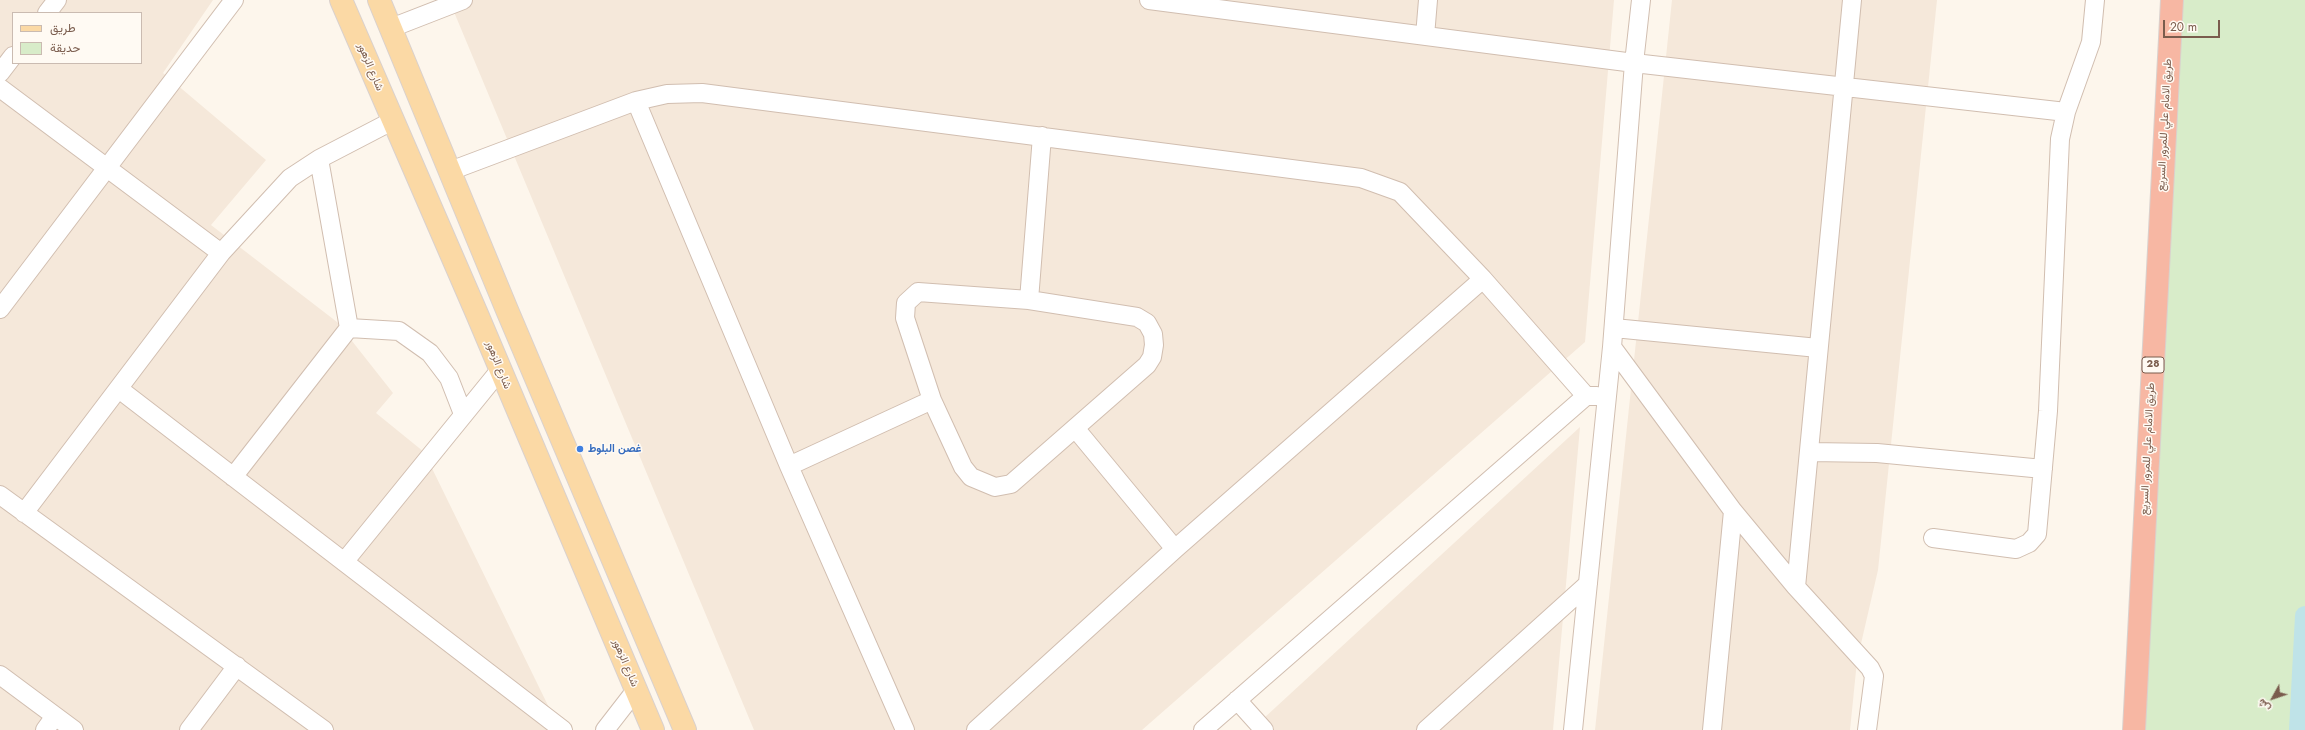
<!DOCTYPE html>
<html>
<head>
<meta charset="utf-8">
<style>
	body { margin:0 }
	#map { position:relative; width:2305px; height:730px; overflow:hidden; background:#fdf6ec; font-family:Jost,Vazirmatn,sans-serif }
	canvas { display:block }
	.legend { position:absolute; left:12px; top:12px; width:130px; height:52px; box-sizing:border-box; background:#fffaf3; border:1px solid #cabbb1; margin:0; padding:5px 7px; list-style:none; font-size:12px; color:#7a5c4d }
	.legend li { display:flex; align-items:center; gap:8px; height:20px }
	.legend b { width:20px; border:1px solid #cabbb1 }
	.north { position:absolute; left:2253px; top:678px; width:40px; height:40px; -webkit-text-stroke:3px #fffaf3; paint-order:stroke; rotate:230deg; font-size:11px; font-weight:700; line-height:16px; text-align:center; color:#7a5c4d }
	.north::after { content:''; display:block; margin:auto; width:14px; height:18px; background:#7a5c4d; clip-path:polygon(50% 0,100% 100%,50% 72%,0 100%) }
	.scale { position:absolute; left:2163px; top:20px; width:57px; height:18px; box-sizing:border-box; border:2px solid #7a5c4d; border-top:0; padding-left:5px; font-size:12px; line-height:14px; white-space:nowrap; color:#7a5c4d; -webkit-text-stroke:3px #fffaf3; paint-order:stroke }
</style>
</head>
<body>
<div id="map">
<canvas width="2305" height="730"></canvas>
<ul class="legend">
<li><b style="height:5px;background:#fbd9a5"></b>طريق</li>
<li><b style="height:11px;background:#d8ecc9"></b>حديقة</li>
</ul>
<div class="north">ش</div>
<div class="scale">20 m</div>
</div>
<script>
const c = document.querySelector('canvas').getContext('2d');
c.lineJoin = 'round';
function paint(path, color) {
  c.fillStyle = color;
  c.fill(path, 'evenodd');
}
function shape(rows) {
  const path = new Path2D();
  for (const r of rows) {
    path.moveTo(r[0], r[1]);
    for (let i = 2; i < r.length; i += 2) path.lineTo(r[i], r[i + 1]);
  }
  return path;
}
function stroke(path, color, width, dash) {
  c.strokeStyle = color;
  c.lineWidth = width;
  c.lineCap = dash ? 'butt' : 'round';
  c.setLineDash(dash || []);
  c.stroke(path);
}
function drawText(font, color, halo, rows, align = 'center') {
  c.font = font + ' Jost,Vazirmatn,sans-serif';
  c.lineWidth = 3;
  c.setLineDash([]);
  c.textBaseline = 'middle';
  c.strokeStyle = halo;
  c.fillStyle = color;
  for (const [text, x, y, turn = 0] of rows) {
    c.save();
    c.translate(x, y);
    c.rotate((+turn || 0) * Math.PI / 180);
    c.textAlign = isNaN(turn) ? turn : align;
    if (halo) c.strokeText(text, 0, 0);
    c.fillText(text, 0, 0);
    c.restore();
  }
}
const residential = shape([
	[0,0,213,0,163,73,266,160,211,225,337,322,393,393,376,413,424,452,560,730,0,730],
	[13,13,141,13,141,63,13,63],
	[449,0,1614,0,1585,342,1142,730,754,730],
	[1672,0,1937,0,1878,570,1857,661,1850,730,1595,730],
	[1580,427,1553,730,1251,730]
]);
const green = shape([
	[2178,0,2305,0,2305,730,2141,730]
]);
const canal = shape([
	[2299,730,2305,616]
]);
const minor = shape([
	[1149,0,1634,63,2066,112],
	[47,13,57,0],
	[391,28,463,0],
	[1425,36,1428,0],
	[0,73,13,56],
	[0,88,221,253],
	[636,101,789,466,905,730],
	[450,171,636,101,667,94,702,93,1361,178,1400,192,1483,279,1586,396],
	[918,292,1029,300,1137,317,1147,323,1153,334,1154,345,1152,357,1147,365,1011,484,995,487,971,477,963,467,932,400,905,318,906,303,918,292],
	[1029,300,1042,136],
	[0,309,234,0],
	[349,328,399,331,430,353,449,378,463,414],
	[1614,328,1818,348],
	[1612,347,1733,511,1712,730],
	[119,389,563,730],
	[1075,428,1175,549],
	[1810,452,1877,453,2043,469],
	[789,466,932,400],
	[233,477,349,328,319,159],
	[0,495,324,730],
	[1733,511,1796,587,1870,668,1874,676,1867,730],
	[24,513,221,253,290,178,319,159,394,120],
	[1933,538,2016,549,2029,543,2037,534,2048,411,2060,139,2066,112,2091,42,2095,0],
	[344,562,500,370],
	[1796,587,1852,0],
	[0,675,74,730],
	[1237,700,1264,730],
	[45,730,55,716],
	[189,730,237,666],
	[605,730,636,690],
	[976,730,1175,549,1483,279],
	[1203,730,1586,396,1597,396],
	[1426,730,1588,584],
	[1573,730,1612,347,1634,63,1641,0]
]);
const primary = shape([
	[341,0,477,314,653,730],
	[379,0,507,310,685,730]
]);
const motorway = shape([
	[2134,730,2172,0]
]);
const markers = [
	[580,449,4,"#3f7fe0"]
];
const shields = [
	[2153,365,22]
];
const shieldNames = [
	["28",2153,365]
];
const streetNames = [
	["شارع الزهور",370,67,67],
	["طريق الامام علي للمرور السريع",2165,125,-87],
	["شارع الزهور",498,365,68],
	["طريق الامام علي للمرور السريع",2148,449,-87],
	["شارع الزهور",625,663,67]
];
const shopNames = [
	["غصن البلوط",588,449]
];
paint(residential, '#f5e8da');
paint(green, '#d8ecc9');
stroke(canal, '#bfe3e8', 20);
stroke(minor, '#d1beb0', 20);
stroke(primary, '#dad1cd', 24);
stroke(motorway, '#dad1cd', 24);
stroke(minor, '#fff', 18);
stroke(primary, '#fbd9a5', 22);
stroke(motorway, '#f7b7a3', 22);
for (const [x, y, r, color] of markers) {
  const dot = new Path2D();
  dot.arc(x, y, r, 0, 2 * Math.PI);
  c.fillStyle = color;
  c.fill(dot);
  stroke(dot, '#fffaf3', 1.5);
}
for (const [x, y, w] of shields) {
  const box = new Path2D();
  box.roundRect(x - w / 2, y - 8, w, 16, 3);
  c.fillStyle = '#fffaf3';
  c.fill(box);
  stroke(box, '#7a5c4d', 1);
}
drawText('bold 10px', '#7a5c4d', null, shieldNames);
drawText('11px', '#7a5c4d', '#fffaf3', streetNames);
drawText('bold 11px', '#366cbe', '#fffaf3', shopNames, 'left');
</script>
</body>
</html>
